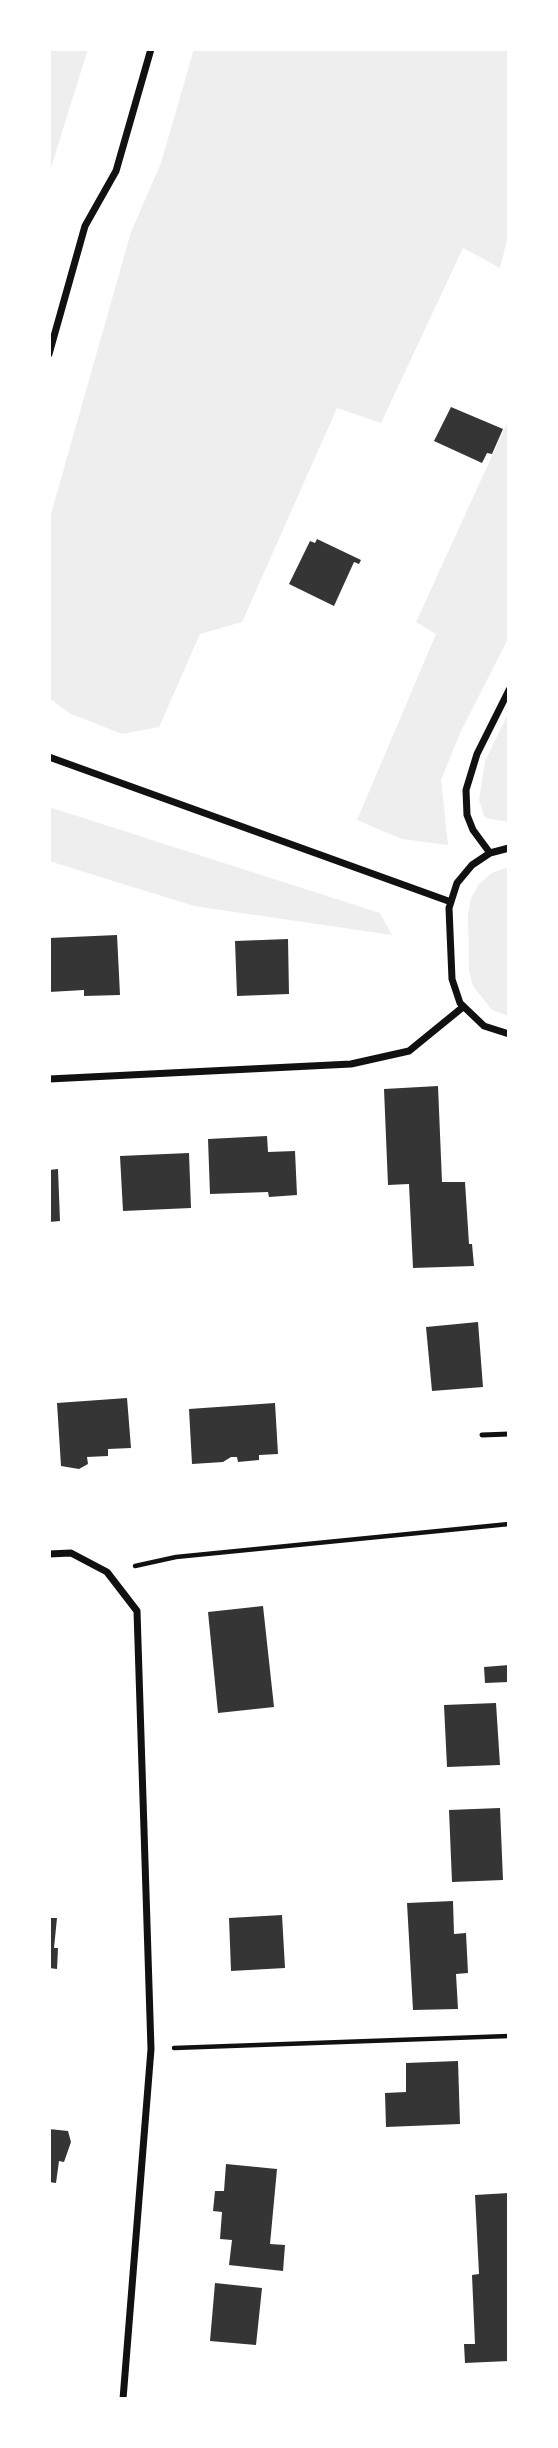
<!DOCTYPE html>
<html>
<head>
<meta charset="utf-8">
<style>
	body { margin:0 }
	#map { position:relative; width:558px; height:2448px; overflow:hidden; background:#fff; font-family:"PT Sans",sans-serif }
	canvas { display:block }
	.frame { position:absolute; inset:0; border:51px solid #fff; pointer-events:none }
</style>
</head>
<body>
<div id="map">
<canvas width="558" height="2448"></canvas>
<div class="frame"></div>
</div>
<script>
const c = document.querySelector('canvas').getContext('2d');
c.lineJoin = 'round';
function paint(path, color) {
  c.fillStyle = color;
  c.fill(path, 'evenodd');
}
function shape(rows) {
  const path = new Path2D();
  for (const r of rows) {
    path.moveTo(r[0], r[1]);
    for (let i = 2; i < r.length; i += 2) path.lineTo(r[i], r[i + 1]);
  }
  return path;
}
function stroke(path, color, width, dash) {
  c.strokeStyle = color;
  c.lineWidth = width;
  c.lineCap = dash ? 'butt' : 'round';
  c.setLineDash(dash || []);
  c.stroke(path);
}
const green = shape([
	[49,49,88,49,49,174],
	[194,49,509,49,509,232,500,268,463,248,381,423,337,408,242,622,200,634,159,727,122,734,69,713,49,698,49,521,131,232,161,163],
	[509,419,509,637,461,731,441,780,448,845,402,839,357,820,436,634,416,622],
	[509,712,509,822,485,818,479,800,485,761],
	[49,807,380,913,392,935,194,906,49,861],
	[509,867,509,1016,492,1010,473,986,469,970,468,915,471,898,479,884,492,873]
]);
const building = shape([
	[451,407,503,429,492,454,487,453,482,463,434,441],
	[317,539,361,560,359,564,354,562,334,606,289,584,310,541,315,543],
	[117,935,120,995,84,996,84,990,49,992,49,938],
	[288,939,289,994,237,996,235,941],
	[438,1086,442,1182,465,1182,469,1244,472,1244,474,1266,413,1268,409,1184,388,1185,384,1089],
	[267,1136,268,1152,295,1151,297,1195,269,1197,268,1192,210,1194,208,1139],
	[189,1153,191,1208,123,1211,120,1156],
	[58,1169,60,1221,49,1222,49,1170],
	[478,1322,483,1387,432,1391,426,1327],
	[127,1398,131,1448,108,1449,108,1456,87,1457,88,1464,79,1469,61,1466,57,1403],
	[275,1403,278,1454,259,1455,259,1460,238,1462,237,1457,231,1457,223,1462,192,1464,189,1409],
	[263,1606,274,1707,218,1713,208,1612],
	[509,1665,509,1682,485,1683,484,1667],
	[496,1703,500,1765,447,1767,444,1705],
	[500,1808,503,1880,452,1882,449,1810],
	[453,1901,454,1934,466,1933,468,1973,456,1974,458,2009,413,2010,407,1903],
	[282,1915,285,1968,231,1971,229,1918],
	[49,1918,57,1918,54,1948,58,1948,57,1969,49,1968],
	[458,2061,460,2124,386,2127,385,2093,406,2092,406,2063],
	[49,2129,68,2131,71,2142,64,2162,59,2161,56,2183,49,2182],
	[226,2164,277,2169,270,2244,285,2245,283,2271,229,2265,232,2240,220,2239,222,2212,213,2211,215,2191,224,2191],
	[509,2193,509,2361,465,2363,464,2344,475,2344,472,2275,479,2274,475,2195],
	[215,2283,262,2288,256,2345,210,2341]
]);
const path = shape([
	[135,1566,176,1557,509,1524],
	[174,2048,509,2036]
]);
const service = shape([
	[482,1435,509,1434]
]);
const minor = shape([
	[49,354,85,226,116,171,151,49],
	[49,757,451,902],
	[509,848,490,853,472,865,457,883,449,908,452,979,460,1003,484,1026,509,1034],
	[490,853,473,830,467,815,466,790,477,754,509,690],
	[49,1079,351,1064,409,1051,463,1007],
	[49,1554,71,1553,107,1572,137,1611,151,2049,123,2399]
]);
paint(green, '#eee');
paint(building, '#353535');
stroke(path, '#111', 4.5);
stroke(service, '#111', 5);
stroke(minor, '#111', 7);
</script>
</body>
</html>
